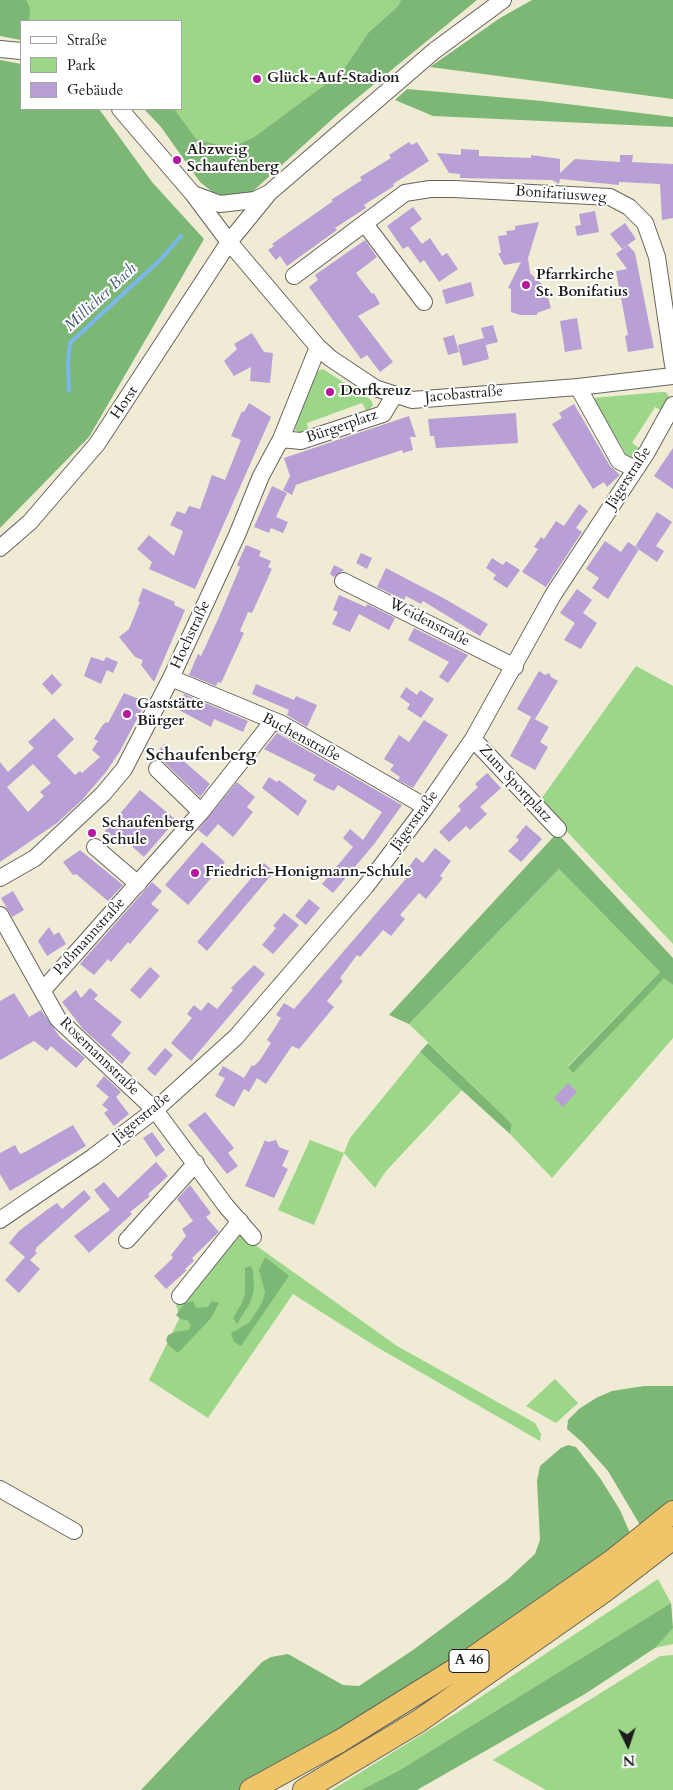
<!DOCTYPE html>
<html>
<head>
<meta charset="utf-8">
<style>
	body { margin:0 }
	#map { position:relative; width:673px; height:1790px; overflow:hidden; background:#efebd4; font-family:Cardo,serif }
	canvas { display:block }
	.legend { position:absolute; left:20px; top:20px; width:162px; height:90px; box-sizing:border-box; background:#fff; border:1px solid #a4a4a4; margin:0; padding:6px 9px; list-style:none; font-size:15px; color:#1c1c1c }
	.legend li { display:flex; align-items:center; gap:10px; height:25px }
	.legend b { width:25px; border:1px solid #a4a4a4 }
	.north { position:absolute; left:603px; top:1720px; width:50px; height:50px; -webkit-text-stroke:4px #fff; paint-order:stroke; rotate:176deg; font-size:14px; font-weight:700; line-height:20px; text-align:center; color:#1c1c1c }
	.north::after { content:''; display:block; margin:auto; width:18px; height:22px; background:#1c1c1c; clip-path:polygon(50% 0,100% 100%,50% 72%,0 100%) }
</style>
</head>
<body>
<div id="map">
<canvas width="673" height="1790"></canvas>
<ul class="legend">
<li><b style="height:6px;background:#fff"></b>Straße</li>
<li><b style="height:14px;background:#9cd689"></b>Park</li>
<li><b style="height:14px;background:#b8a0d6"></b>Gebäude</li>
</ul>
<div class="north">N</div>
</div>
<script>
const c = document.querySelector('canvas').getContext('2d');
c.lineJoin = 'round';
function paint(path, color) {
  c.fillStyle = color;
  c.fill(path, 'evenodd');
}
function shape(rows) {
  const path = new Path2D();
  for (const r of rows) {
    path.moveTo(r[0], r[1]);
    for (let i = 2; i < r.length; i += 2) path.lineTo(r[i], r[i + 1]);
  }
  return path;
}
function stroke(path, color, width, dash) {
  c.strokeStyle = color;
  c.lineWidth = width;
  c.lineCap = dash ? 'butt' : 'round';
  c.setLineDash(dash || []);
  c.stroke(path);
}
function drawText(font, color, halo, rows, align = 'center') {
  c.font = font + ' Cardo,serif';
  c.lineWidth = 4;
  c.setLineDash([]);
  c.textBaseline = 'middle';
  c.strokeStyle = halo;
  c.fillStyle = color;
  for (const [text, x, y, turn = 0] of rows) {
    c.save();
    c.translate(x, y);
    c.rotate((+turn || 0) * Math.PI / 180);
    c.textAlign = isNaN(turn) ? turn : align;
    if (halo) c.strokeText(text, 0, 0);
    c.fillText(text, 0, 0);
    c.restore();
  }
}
const green = shape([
	[0,0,401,0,398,6,368,33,342,72,254,137,226,150,196,139,171,109,181,109,181,21,21,21],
	[323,369,371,400,373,405,367,412,362,403,307,423,309,432,301,433,295,430,296,419,318,371],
	[661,392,666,392,670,399,666,413,655,407,632,443,642,450,634,461,627,456,593,398],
	[636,666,673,686,673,944,539,802],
	[559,869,660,972,568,1066,573,1072,664,977,673,985,673,1038,552,1178,510,1134,512,1125,507,1119,409,1024],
	[420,1052,462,1090,386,1171,375,1188,344,1153,314,1225,278,1210,310,1140,344,1153,350,1138],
	[240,1234,397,1346,535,1423,541,1434,540,1441,375,1346,293,1294,208,1418,149,1380,180,1317,176,1305],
	[555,1379,578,1403,556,1423,526,1406],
	[658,1579,671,1603,398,1771,361,1790,332,1790,458,1712],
	[673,1628,673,1644,655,1648,664,1636],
	[673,1655,673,1790,546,1790,493,1760,660,1656]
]);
const forest = shape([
	[0,0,26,0,30,8,29,21,21,21,21,40,0,36],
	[401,0,477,0,339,113,252,192,234,197,215,194,200,182,161,127,144,109,174,109,196,139,230,148,254,137,342,72,368,33,398,6],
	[532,0,673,0,673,99,430,67,500,18],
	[0,60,21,64,21,109,99,109,152,182,204,239,89,437,0,528],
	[407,89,542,101,673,117,673,127,433,116,395,100],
	[557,833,673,958,673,985,664,978,573,1073,568,1067,660,972,559,869,409,1024,389,1015],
	[428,1043,507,1119,512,1125,510,1134,420,1052],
	[265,1257,289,1276,241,1346,234,1342,231,1333,249,1323,262,1303,265,1292,259,1270],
	[250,1266,253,1270,254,1290,250,1303,237,1324,233,1318,242,1303,245,1294,245,1268],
	[193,1301,196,1308,208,1307,212,1301,219,1303,211,1318,178,1353,169,1346,166,1340,168,1335,175,1332,189,1330,191,1325,187,1320,180,1319,176,1315,185,1303],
	[644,1386,673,1386,673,1502,640,1525,608,1471,583,1443,567,1429,568,1420,579,1409,596,1398,612,1391],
	[568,1445,576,1447,600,1478,620,1510,633,1540,445,1671,241,1790,141,1790,262,1662,271,1657,288,1654,343,1685,359,1686,413,1650,507,1580,535,1554,540,1540,537,1481,540,1466,561,1448],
	[671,1603,673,1628,655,1648,585,1694,417,1790,361,1790,398,1771]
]);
const stream = shape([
	[69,391,68,362,70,343,160,260,181,236]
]);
const building = shape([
	[409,142,412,145,417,142,429,161,393,184,394,186,364,205,366,208,335,228,337,230,287,266,280,256,276,260,268,250,274,246,272,244,333,201,331,200,362,180,360,177,391,158,389,155],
	[461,149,479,150,479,156,531,158,531,155,560,159,560,173,575,159,620,162,620,155,633,155,632,162,673,164,673,218,662,220,660,184,619,182,619,185,560,179,559,184,552,180,460,178,460,174,449,173,437,153,461,155],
	[413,207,422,219,410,228,422,244,430,238,442,256,447,253,458,269,439,282,424,260,420,263,408,246,403,249,387,226],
	[595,211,599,232,577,236,575,226,581,225,579,214],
	[539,222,528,258,530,273,545,287,551,308,537,313,537,315,520,315,511,312,511,289,508,288,521,262,504,265,498,253,501,253,498,236,507,235,506,231,515,230,515,226],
	[625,223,636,239,622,249,610,234],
	[365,240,377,257,356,273,372,294,374,293,380,304,358,316,393,362,380,372,367,355,361,359,309,287,318,280,315,275],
	[628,245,635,253,654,348,628,352,625,336,628,335,616,271,627,269,616,254],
	[471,282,474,296,446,304,442,290],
	[577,318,582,349,565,352,560,321],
	[493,325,498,342,486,345,481,328],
	[252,333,264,352,273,353,270,383,250,381,251,367,234,376,224,361,237,349,234,344],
	[454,335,459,352,448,355,443,338],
	[484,338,489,359,463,366,458,345],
	[249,403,271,417,195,589,149,569,152,562,137,549,149,535,174,556,183,531,170,525,177,511,185,514,189,506,200,509,212,475,225,480,241,440,231,436,242,411,244,412],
	[574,404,610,466,620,475,607,487,604,482,593,489,552,424,562,418,559,413],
	[516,413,518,443,436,448,434,436,430,436,428,419],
	[409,416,416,437,410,437,413,450,403,453,402,450,304,482,296,485,292,495,283,490,290,476,284,458],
	[673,448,673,489,654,476],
	[272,486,287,493,276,517,288,522,283,533,271,528,269,533,254,527],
	[579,504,588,511,576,528,582,532,546,587,522,572,538,549,534,547,541,537,544,539,556,521,564,526],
	[657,512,672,522,656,546,664,551,657,562,635,547],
	[605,541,621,552,628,542,639,549,608,599,592,588,599,578,586,569],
	[246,545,261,551,259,556,271,561,268,567,272,569,252,613,248,612,240,631,244,633,221,683,218,682,216,686,189,675,198,654,201,656,219,617,240,567,237,565],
	[361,553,372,558,367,569,356,563],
	[492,558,503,565,506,561,520,570,507,588,493,579,496,575,486,568],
	[334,565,344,570,334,577,330,574],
	[386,568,445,599,488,624,480,636,423,601,421,604,406,596,404,600,377,587],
	[143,588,175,602,174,605,185,610,154,682,141,665,143,660,135,657,119,637,129,629,140,602,138,601],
	[577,589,592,600,583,613,597,623,581,649,564,640,575,623,560,613],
	[339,595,366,607,367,604,395,618,389,630,359,614,350,632,332,624,338,612,333,610],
	[414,628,468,655,448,683,439,677,449,662,408,640],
	[91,657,104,661,106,657,118,662,113,673,107,670,101,684,84,676],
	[539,671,545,675,549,673,551,677,558,681,535,719,517,709],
	[52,674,62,685,52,695,42,684],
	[256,684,294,700,296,696,317,705,307,727,287,715,289,710,252,694],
	[406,687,417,695,420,690,434,699,421,718,407,709,410,704,400,697],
	[124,693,146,702,120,751,106,772,82,800,57,823,0,862,0,762,8,772,34,748,28,742,54,718,74,739,57,756,75,775,80,771,82,773,100,757,92,750,98,741,94,739,102,726,106,722,108,723],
	[33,764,51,783,40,792,44,796,28,812,7,787],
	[184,694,248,721,243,732,214,719,211,727,177,709],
	[531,717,549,727,540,742,548,747,535,770,510,756],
	[424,720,448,735,413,788,398,780,400,777,390,770,394,765,384,759,399,735,409,742],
	[277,733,402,805,375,843,333,893,322,884,353,847,343,838,350,829,363,840,382,812,338,785,334,791,327,788,313,780,316,775,264,749],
	[164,744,210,784,200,797,164,762,152,759],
	[487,773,501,788,480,807,487,814,470,830,466,826,449,842,439,832,461,810,458,806,478,787,475,784],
	[269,777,277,782,279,780,307,801,298,816,262,788],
	[237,782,255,797,247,807,253,812,233,837,218,824,207,837,198,830],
	[140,790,176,820,144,857,128,843,125,847,105,831],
	[526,825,542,839,521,862,508,851,519,840,516,837],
	[202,842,225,862,188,905,165,885],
	[435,848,451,861,440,876,443,878,426,899,419,893,400,915,405,919,391,936,383,930,360,957,357,955,340,978,343,981,327,1001,334,1007,299,1049,292,1046,266,1084,257,1078,249,1092,244,1089,234,1107,215,1096,225,1078,218,1075,223,1066,244,1078,252,1065,254,1066,260,1060,271,1043,267,1040,281,1018,276,1015,284,1003,294,1009,410,874,406,871,416,857,423,863],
	[80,850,123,885,108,901,76,874,73,875,63,862],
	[264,863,274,872,207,951,197,942],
	[152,882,162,891,151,904,159,910,130,944,128,942,111,962,108,959,94,975,80,964],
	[13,891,24,910,12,917,1,898],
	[309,899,320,908,306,925,295,916],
	[284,913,299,925,273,954,262,945,276,928,273,926],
	[49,927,54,935,59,932,66,944,47,956,38,941],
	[254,965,265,974,191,1061,171,1043,192,1018,187,1014,194,1005,201,1011,208,1002,217,1009,233,990,231,988],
	[150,967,160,976,140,999,130,990],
	[90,988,98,995,94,999,122,1022,111,1035,131,1053,122,1064,83,1029,62,1002,76,990,81,998],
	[14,993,29,1017,41,1010,60,1037,85,1058,76,1068,51,1046,47,1051,34,1041,0,1060,0,1001],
	[165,1048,173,1055,155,1076,147,1069],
	[104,1076,121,1092,116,1097,129,1114,114,1126,104,1113,108,1110,102,1105,109,1097,96,1086],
	[568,1083,577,1092,563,1107,554,1098],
	[205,1112,234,1148,228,1153,238,1166,227,1174,188,1125],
	[73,1125,86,1146,10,1191,0,1174,0,1153,15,1145,20,1154,25,1152],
	[152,1132,165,1150,156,1157,143,1138],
	[265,1140,268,1142,276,1140,279,1147,289,1151,282,1166,288,1169,274,1198,245,1186],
	[156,1162,168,1176,148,1194,150,1196,130,1212,132,1214,89,1253,74,1236,110,1210,94,1190,104,1182,118,1198],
	[190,1185,211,1213,206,1217,219,1232,192,1258,194,1261,185,1269,187,1270,166,1289,154,1276,173,1258,171,1255,186,1236,182,1229,193,1221,177,1199],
	[84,1190,91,1198,37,1247,35,1251,37,1253,30,1260,40,1269,19,1293,5,1280,25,1257,9,1243,19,1231,48,1209,57,1203,62,1209]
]);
const minor = shape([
	[0,49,21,51],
	[120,109,193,194,229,242,318,347,330,358,375,388,412,400,578,387,673,376],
	[193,194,220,204,255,200,269,193],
	[365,224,424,302],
	[294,276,405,193,430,189,454,189,610,197,629,207,645,223,657,257,673,365],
	[578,387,619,461,635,469],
	[281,439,301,441,383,414,394,396],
	[0,548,30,522,97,444,229,242,269,193,434,51,503,0],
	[343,581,515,667],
	[171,678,282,724,426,807],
	[473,739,558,829],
	[157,769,201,812],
	[95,847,138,884],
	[0,878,35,858,103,794,124,769,171,678,237,535,261,476,281,439,318,347],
	[0,915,58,1019,155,1110,226,1206,253,1237],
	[43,990,201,812,273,721],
	[0,1220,93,1157,155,1110,236,1037,366,886,426,807,473,739,553,595,647,452,673,405],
	[127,1240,196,1163],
	[180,1296,240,1221],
	[0,1489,74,1531]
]);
const highway = shape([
	[251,1790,340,1741,464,1664,612,1561,673,1512],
	[304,1790,419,1721,603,1592,673,1538]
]);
const markers = [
	[257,79,5,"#b5179e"],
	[177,160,5,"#b5179e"],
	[526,285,5,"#b5179e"],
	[330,392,5,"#b5179e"],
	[127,714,5,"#b5179e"],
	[92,833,5,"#b5179e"],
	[195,873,5,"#b5179e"]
];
const shields = [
	[469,1661,40]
];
const shieldNames = [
	["A 46",469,1661]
];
const poiNames = [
	["Glück-Auf-Stadion",267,79],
	["Abzweig",187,151],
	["Schaufenberg",187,168],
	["Pfarrkirche",536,276],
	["St. Bonifatius",536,293],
	["Dorfkreuz",340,392],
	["Gaststätte",137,705],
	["Bürger",137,722],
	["Schaufenberg",102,824],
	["Schule",102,841],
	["Friedrich-Honigmann-Schule",205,873]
];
const streetNames = [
	["Bonifatiusweg",561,195,4],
	["Jacobastraße",464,395,-5],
	["Horst",125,403,-56],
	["Bürgerplatz",342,427,-19],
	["Jägerstraße",629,478,-57],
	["Weidenstraße",429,623,27],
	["Hochstraße",191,635,-65],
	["Buchenstraße",301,738,28],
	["Zum Sportplatz",515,784,47],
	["Jägerstraße",415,821,-54],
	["Paßmannstraße",90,937,-48],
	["Rosemannstraße",99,1057,44],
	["Jägerstraße",142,1118,-39]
];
const waterNames = [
	["Millicher Bach",101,298,-43]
];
const quarterNames = [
	["Schaufenberg",201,756]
];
paint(green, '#9cd689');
paint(forest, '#7db775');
stroke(stream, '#7ab7ec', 4);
paint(building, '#b8a0d6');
stroke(minor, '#66645c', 18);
stroke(highway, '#66645c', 24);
stroke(minor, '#fff', 16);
stroke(highway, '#f0c469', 22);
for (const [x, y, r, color] of markers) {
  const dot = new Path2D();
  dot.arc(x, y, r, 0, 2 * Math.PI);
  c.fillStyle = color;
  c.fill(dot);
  stroke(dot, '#fff', 2);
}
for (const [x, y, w] of shields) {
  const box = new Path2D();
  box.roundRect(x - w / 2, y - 11.5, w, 23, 4);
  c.fillStyle = '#fff';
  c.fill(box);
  stroke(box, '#1c1c1c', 1);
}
drawText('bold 14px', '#1c1c1c', null, shieldNames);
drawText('bold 15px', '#1c1c1c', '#fff', poiNames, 'left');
drawText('15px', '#1c1c1c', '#fff', streetNames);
drawText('italic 16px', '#425a6f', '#fff', waterNames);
drawText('bold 18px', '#1c1c1c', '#fff', quarterNames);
</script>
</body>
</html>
